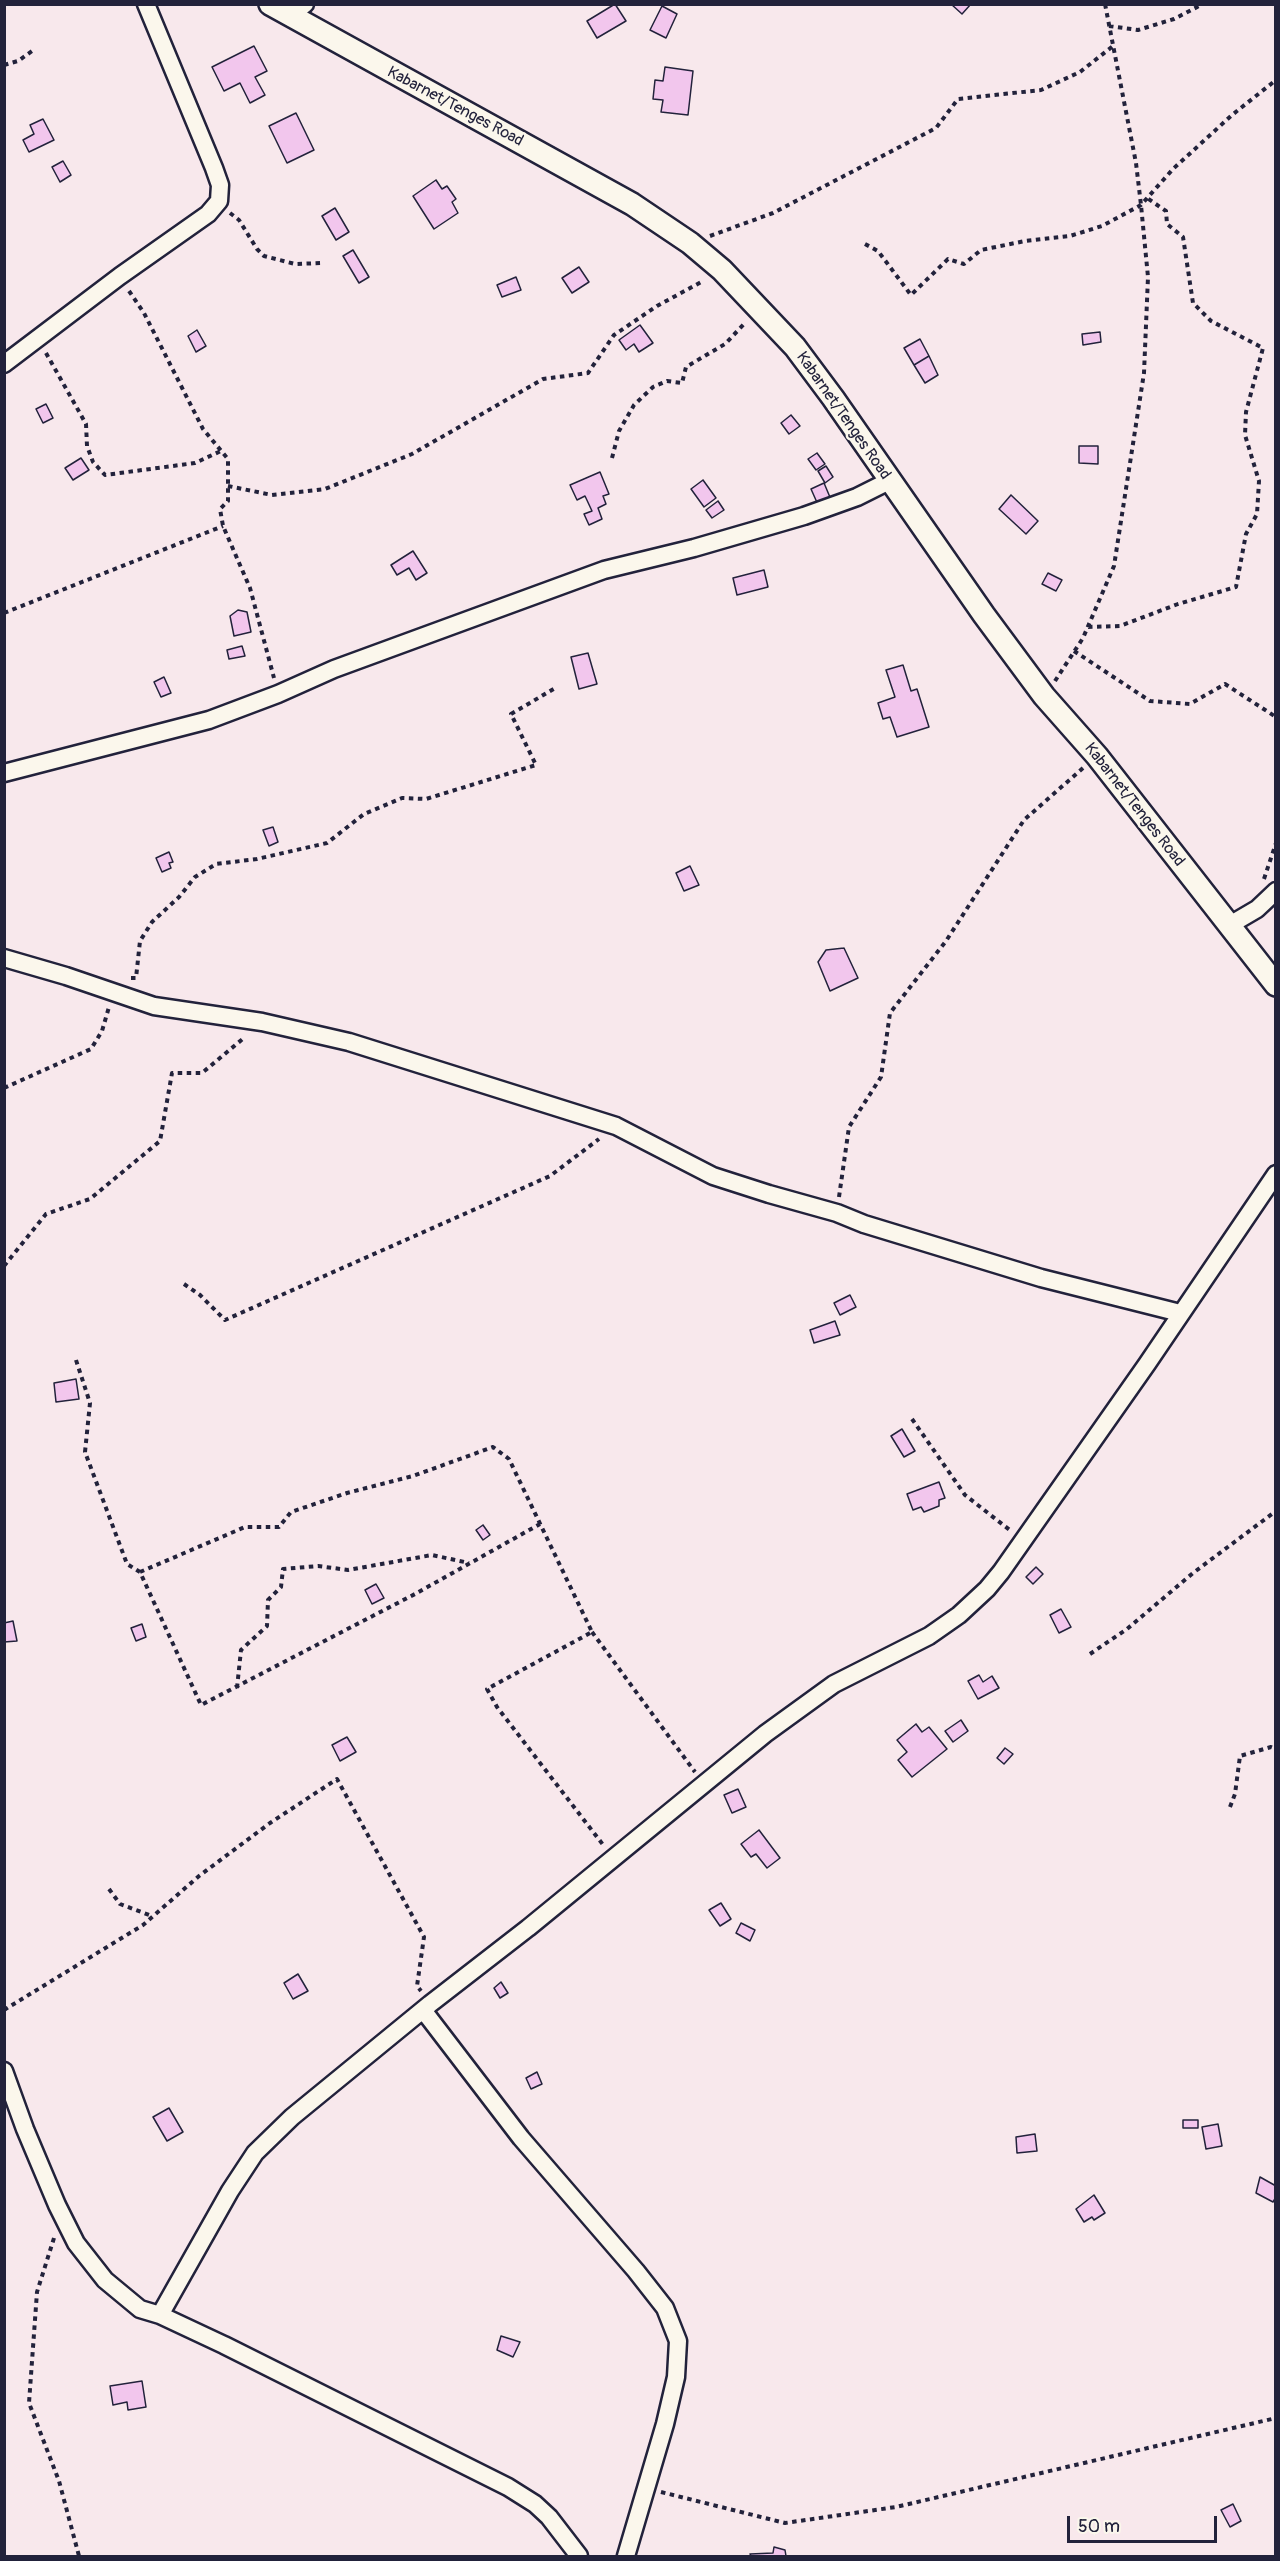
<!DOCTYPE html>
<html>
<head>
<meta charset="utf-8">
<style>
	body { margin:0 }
	#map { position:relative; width:1280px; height:2561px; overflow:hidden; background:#f8e8ec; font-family:Pangolin,sans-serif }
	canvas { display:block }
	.frame { position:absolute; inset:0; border:6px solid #22223b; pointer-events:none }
	.scale { position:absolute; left:1067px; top:2516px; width:150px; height:27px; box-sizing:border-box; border:3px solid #22223b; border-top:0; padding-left:8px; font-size:18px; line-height:21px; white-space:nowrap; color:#22223b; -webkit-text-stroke:4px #fbf7ec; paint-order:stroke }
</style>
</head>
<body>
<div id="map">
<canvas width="1280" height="2561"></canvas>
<div class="frame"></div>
<div class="scale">50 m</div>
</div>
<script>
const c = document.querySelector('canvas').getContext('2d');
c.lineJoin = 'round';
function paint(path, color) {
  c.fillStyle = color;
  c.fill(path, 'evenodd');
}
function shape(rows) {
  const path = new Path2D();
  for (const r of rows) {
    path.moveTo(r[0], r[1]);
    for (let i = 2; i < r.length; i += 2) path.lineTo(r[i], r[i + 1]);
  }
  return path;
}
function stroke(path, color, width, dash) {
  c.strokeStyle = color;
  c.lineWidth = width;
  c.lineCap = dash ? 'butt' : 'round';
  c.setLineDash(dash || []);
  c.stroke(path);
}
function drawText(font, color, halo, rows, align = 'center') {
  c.font = font + ' Pangolin,sans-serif';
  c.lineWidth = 5;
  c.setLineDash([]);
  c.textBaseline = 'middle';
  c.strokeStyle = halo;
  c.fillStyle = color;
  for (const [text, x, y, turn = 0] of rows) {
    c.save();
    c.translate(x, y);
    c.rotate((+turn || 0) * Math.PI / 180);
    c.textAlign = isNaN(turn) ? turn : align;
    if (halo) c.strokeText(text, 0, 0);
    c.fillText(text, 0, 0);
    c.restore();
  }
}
const building = shape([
	[615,4,626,21,597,38,587,21,615,4],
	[951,4,971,4,962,14,951,4],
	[662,6,677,14,666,38,650,30,662,6],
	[254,46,267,71,255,77,265,95,250,103,240,83,224,91,212,67,254,46],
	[665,67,693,71,688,115,661,112,663,100,653,99,655,80,663,81,665,67],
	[296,113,314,150,287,163,269,126,296,113],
	[43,119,54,140,29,152,23,140,34,134,30,125,43,119],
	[63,161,71,175,60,182,52,167,63,161],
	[436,180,442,189,447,186,456,199,452,202,458,213,434,229,413,196,436,180],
	[335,208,349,232,336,240,322,216,335,208],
	[353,250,369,277,359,283,343,256,353,250],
	[579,267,589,282,572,293,562,278,579,267],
	[516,277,521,290,502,297,497,285,516,277],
	[640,325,653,343,639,352,634,344,626,350,619,340,640,325],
	[197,330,206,346,196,352,188,336,197,330],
	[1100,332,1101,342,1083,345,1082,334,1100,332],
	[920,339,929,356,914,365,904,348,920,339],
	[929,356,938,375,925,383,914,365,929,356],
	[46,404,53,418,43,423,36,409,46,404],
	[791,415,800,426,789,434,781,423,791,415],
	[1079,446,1098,446,1098,464,1079,463,1079,446],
	[817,453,825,464,816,470,808,459,817,453],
	[81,458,89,470,73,480,65,468,81,458],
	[826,466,833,477,825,483,818,471,826,466],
	[600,472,609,494,603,496,606,504,598,508,602,519,589,525,584,514,592,511,585,496,577,500,570,485,600,472],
	[703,480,716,498,704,507,691,489,703,480],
	[824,483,832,502,819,507,811,489,824,483],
	[1011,495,1038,521,1026,534,999,509,1011,495],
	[718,501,724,510,712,518,706,510,718,501],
	[413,551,427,573,416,580,409,568,397,575,391,565,413,551],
	[764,570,768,587,737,595,733,578,764,570],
	[1048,573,1062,580,1056,591,1042,584,1048,573],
	[238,610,247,612,251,632,234,636,230,616,238,610],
	[242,646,245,656,229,659,227,650,242,646],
	[588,653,597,684,579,689,571,657,588,653],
	[903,665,911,691,917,689,929,727,897,737,890,717,883,719,878,703,895,697,886,670,903,665],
	[164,677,171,693,161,697,154,682,164,677],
	[273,827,278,842,269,846,263,830,273,827],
	[169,852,173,862,169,863,171,868,162,872,156,858,169,852],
	[690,866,699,885,684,891,676,873,690,866],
	[844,948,858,978,830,991,818,962,826,950,844,948],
	[850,1295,856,1307,840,1315,834,1303,850,1295],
	[835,1321,840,1335,814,1343,810,1330,835,1321],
	[76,1379,79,1399,56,1402,54,1383,76,1379],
	[902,1429,915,1451,904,1457,891,1436,902,1429],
	[939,1482,945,1498,939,1500,939,1506,924,1512,921,1507,913,1510,907,1494,939,1482],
	[483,1525,490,1535,483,1540,476,1530,483,1525],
	[1036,1567,1043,1574,1033,1584,1026,1577,1036,1567],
	[376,1584,384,1598,372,1604,365,1590,376,1584],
	[1061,1609,1071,1627,1059,1633,1050,1615,1061,1609],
	[13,1621,17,1641,4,1642,4,1623,13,1621],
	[142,1624,146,1637,136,1641,131,1628,142,1624],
	[979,1675,983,1682,992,1676,999,1688,978,1699,968,1681,979,1675],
	[961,1720,968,1731,953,1742,945,1731,961,1720],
	[916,1724,922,1732,929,1727,947,1749,912,1777,898,1760,907,1752,897,1740,916,1724],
	[347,1737,356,1752,340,1761,332,1745,347,1737],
	[1005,1748,1013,1754,1004,1764,997,1758,1005,1748],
	[738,1789,746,1807,732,1813,724,1795,738,1789],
	[759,1830,780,1858,767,1868,756,1854,751,1857,741,1844,759,1830],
	[721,1903,731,1919,720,1926,709,1910,721,1903],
	[741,1923,755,1930,750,1941,736,1933,741,1923],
	[298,1974,308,1991,293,1999,284,1983,298,1974],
	[501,1982,508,1993,500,1998,494,1988,501,1982],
	[537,2072,542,2084,531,2089,526,2078,537,2072],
	[169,2108,183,2132,167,2141,153,2117,169,2108],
	[1183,2120,1198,2120,1198,2128,1183,2128,1183,2120],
	[1218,2124,1222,2146,1206,2149,1202,2127,1218,2124],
	[1035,2134,1037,2151,1017,2153,1016,2137,1035,2134],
	[1260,2177,1276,2186,1276,2197,1273,2202,1256,2193,1260,2177],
	[1094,2195,1105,2213,1094,2220,1092,2217,1084,2222,1076,2209,1094,2195],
	[501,2336,520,2342,513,2357,497,2350,501,2336],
	[142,2381,146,2407,128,2410,127,2402,113,2405,110,2386,142,2381],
	[1233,2504,1241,2521,1230,2527,1221,2510,1233,2504],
	[774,2547,785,2550,786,2556,751,2556,750,2554,773,2553,774,2547]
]);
const path = shape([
	[1109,26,1138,30,1174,19,1203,4],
	[4,65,18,61,35,49],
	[230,213,239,220,257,249,264,256,295,264,321,263],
	[710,236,773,213,936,128,958,99,1041,90,1080,72,1113,46],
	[865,244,878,251,911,295,948,259,964,264,981,250,1025,241,1070,236,1102,226,1141,205,1173,169,1232,115,1276,80],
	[129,291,144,313,203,429,228,459,228,501,220,509,223,526,250,588,274,678],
	[46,353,86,424,87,446,93,462,105,475,195,463,221,451],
	[612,458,619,431,634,405,653,387,667,381,682,383,686,367,725,344,746,322],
	[228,486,272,495,325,489,412,454,543,379,588,373,614,335,657,306,703,281],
	[4,613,223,526],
	[1088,627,1120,626,1178,604,1236,587,1246,534,1257,514,1259,481,1245,435,1246,412,1263,348,1211,321,1193,303,1183,237,1167,224,1166,211,1147,198],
	[1074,651,1150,701,1190,704,1225,684,1276,717],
	[1055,681,1083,638,1114,566,1144,373,1148,277,1141,205,1136,163,1105,4],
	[1264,879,1276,843],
	[131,978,136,978,140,941,152,922,179,897,195,877,216,864,257,859,327,843,364,814,402,798,426,799,536,765,511,714,557,687],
	[4,1088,91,1049,102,1031,109,1007],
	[839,1197,849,1127,881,1077,890,1013,946,941,1024,820,1083,768],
	[4,1266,46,1214,90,1199,160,1141,172,1073,202,1073,245,1037],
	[184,1284,200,1295,225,1320,550,1176,599,1139],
	[76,1360,90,1403,85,1452,127,1564,140,1572,201,1705,415,1594,540,1524],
	[912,1419,965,1495,1011,1531],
	[140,1572,245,1527,279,1527,291,1512,347,1493,413,1476,493,1447,509,1459,592,1632,487,1689,497,1707,604,1846],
	[592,1632,695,1772],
	[1090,1654,1127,1629,1193,1573,1276,1511],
	[237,1688,241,1650,267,1626,268,1600,281,1587,283,1569,318,1566,348,1570,432,1555,469,1563],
	[1230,1807,1235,1794,1240,1756,1271,1747,1276,1749],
	[109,1889,120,1904,152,1916],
	[4,2010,143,1925,199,1876,270,1823,337,1779,424,1937,417,1986,421,1991],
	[54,2238,37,2292,29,2403,59,2481,79,2556],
	[661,2492,785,2523,896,2507,1276,2418]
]);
const minor = shape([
	[290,16,305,4],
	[4,364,120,276,208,214,219,201,220,185,214,168,146,4],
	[4,773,209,720,278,694,334,669,604,570,694,548,804,516,857,497,889,481],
	[1228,926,1257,909,1276,891],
	[4,958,66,976,154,1006,262,1022,349,1042,616,1126,713,1176,769,1194,837,1213,864,1224,1041,1278,1180,1313],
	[423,2010,521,2138,636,2271,665,2308,678,2341,676,2377,665,2424,626,2556],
	[4,2071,25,2129,57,2205,76,2243,105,2280,140,2309,160,2315,224,2345,508,2487,535,2504,549,2517,579,2556],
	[160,2315,230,2191,255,2153,292,2117,430,2004,528,1928,765,1734,834,1684,929,1636,959,1615,987,1589,1001,1572,1147,1364,1276,1174]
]);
const tertiary = shape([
	[270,4,632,204,690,243,722,270,795,347,833,398,984,615,1044,696,1097,756,1276,985]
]);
const streetNames = [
	["Kabarnet/Tenges Road",455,107,28],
	["Kabarnet/Tenges Road",843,416,55],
	["Kabarnet/Tenges Road",1134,805,52]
];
paint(building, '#f2c6ed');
stroke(building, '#22223b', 1.5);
stroke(minor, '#22223b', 21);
stroke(tertiary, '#22223b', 26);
stroke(path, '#22223b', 4, [4.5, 4.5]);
stroke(minor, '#fbf7ec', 16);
stroke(tertiary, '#fbf7ec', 21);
drawText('16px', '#22223b', '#fbf7ec', streetNames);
</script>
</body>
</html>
